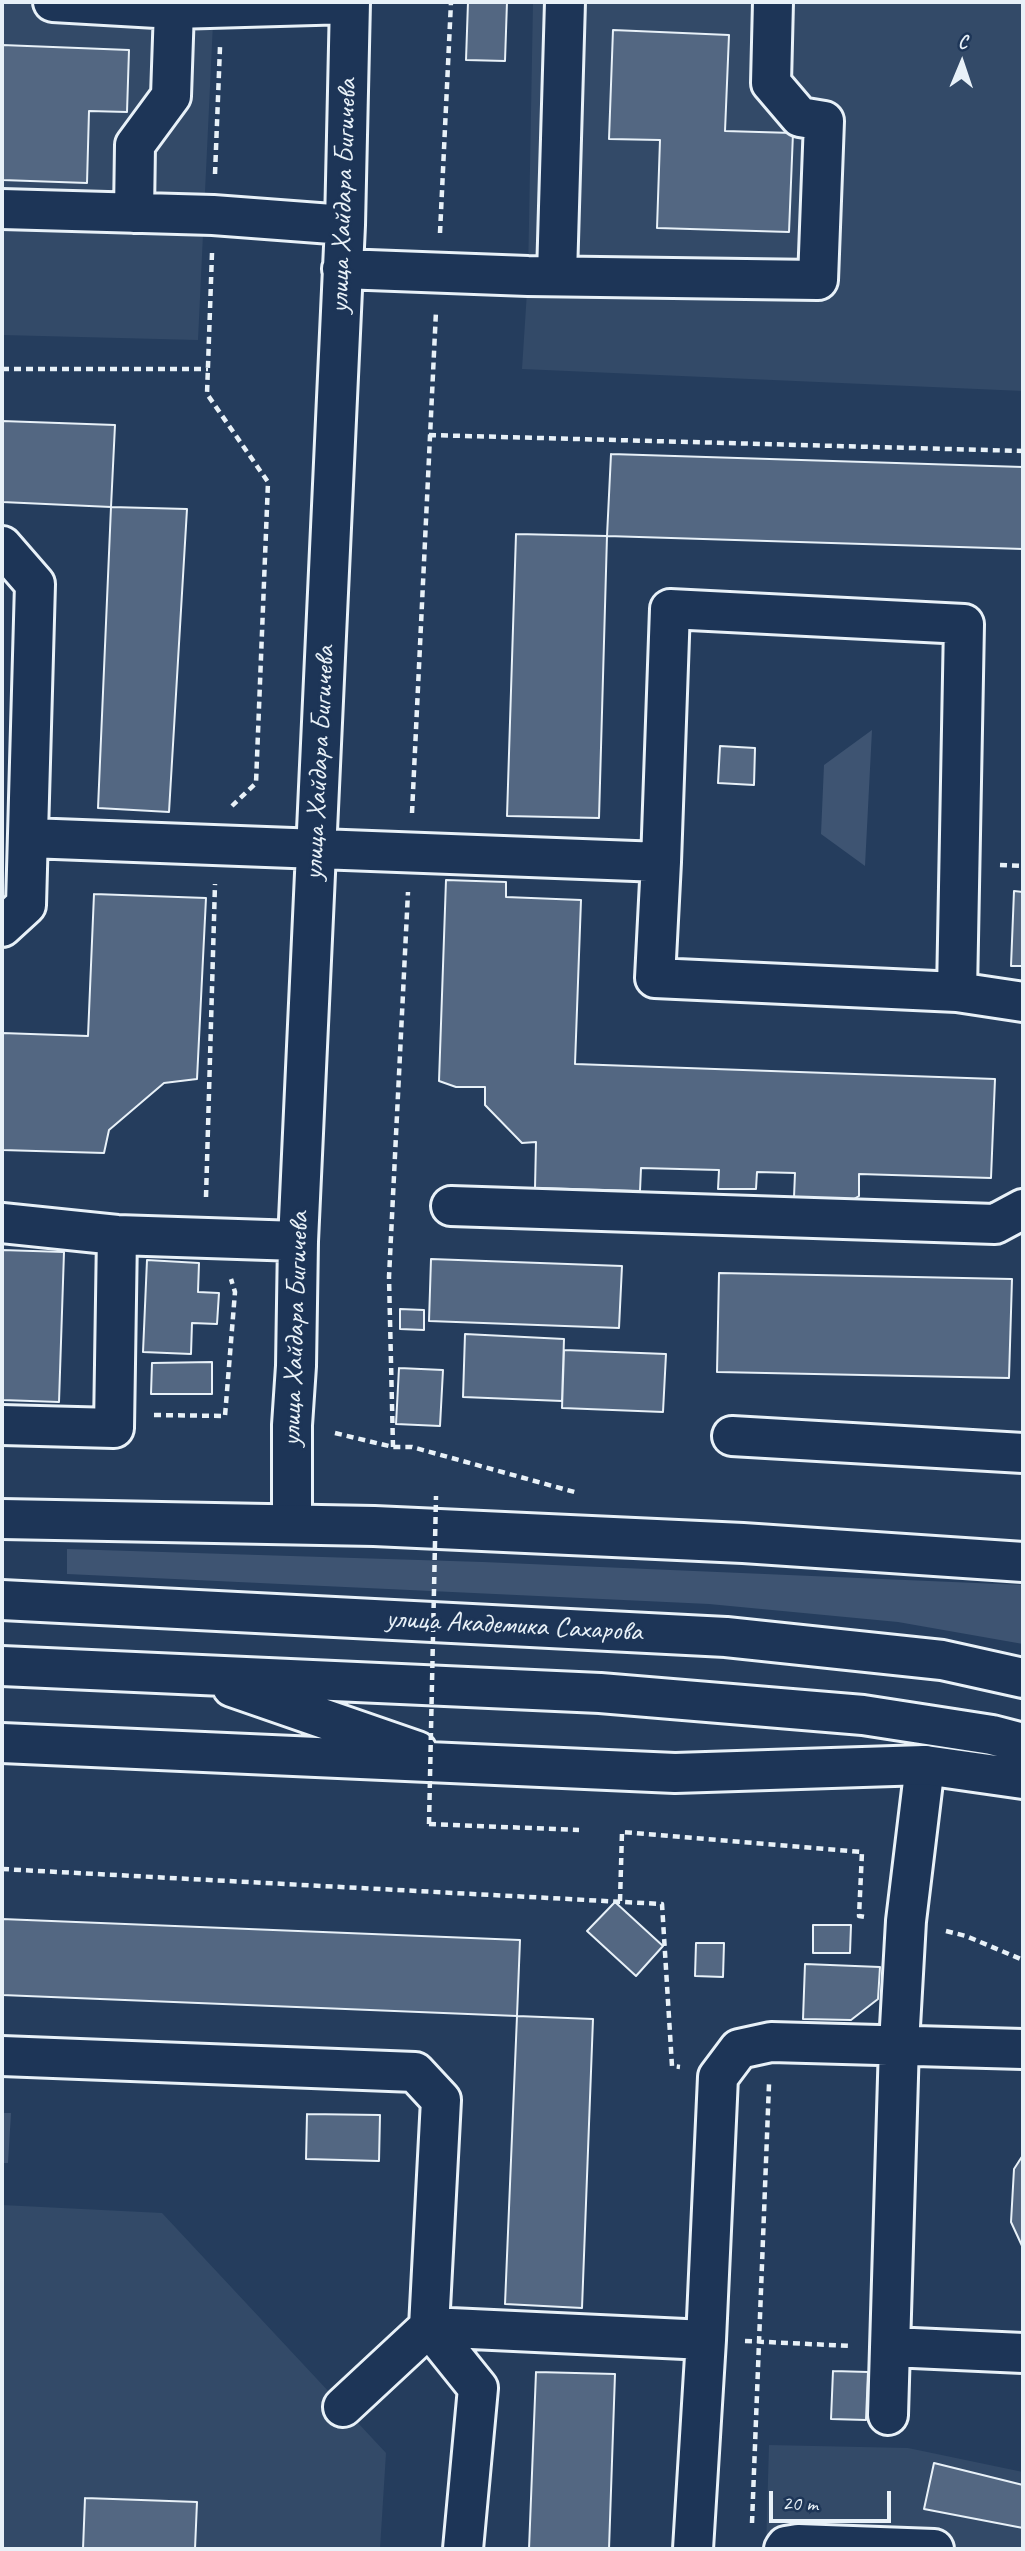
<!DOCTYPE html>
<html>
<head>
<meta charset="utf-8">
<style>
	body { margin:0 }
	#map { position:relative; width:1025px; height:2551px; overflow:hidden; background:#253d5d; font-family:Caveat,sans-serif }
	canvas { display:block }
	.frame { position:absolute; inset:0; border:4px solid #e8f1f8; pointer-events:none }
	.north { position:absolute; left:927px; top:28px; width:70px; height:70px; -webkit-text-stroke:5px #1d3557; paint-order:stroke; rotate:2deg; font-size:19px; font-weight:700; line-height:28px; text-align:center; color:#e8f1f8 }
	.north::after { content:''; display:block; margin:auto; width:24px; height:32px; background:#e8f1f8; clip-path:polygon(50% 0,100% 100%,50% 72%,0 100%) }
	.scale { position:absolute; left:769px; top:2491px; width:122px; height:32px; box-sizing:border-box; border:4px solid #e8f1f8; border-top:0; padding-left:9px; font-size:21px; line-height:24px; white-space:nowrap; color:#e8f1f8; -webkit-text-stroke:5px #1d3557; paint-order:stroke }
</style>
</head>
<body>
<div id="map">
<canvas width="1025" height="2551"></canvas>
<div class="frame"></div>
<div class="north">С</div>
<div class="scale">20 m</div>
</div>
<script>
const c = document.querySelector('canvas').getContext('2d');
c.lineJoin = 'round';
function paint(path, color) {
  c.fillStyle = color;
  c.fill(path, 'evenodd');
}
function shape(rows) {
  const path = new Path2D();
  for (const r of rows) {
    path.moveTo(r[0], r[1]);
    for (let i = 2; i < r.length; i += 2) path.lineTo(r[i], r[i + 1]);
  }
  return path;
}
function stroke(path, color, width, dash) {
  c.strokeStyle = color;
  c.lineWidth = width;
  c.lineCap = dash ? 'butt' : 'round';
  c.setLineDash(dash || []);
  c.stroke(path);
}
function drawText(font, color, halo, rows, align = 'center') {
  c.font = font + ' Caveat,sans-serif';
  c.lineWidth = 6;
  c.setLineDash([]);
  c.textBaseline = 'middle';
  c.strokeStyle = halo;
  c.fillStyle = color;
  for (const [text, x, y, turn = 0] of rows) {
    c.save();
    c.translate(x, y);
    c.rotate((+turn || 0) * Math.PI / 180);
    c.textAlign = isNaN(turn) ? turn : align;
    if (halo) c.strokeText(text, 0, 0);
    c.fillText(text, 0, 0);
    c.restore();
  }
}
const built = shape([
	[2,2,214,2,198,340,2,335],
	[533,2,1023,2,1023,391,522,369,528,276],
	[2,2205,162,2213,386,2453,380,2549,2,2549],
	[769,2445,908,2448,1023,2472,1023,2549,766,2549]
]);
const green = shape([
	[872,730,865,866,821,834,824,765],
	[67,1549,483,1562,1023,1585,1023,1644,898,1622,709,1604,67,1574],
	[2,2113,11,2113,8,2163,2,2163]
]);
const building = shape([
	[468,2,507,2,505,61,466,60,468,2],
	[613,30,729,35,725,131,793,133,789,232,657,228,660,140,609,139,613,30],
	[2,45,129,50,127,112,89,111,87,183,2,180,2,45],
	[2,421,115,425,111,507,2,502,2,421],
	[611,454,1023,467,1023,549,607,536,611,454],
	[111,507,187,509,169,812,98,808,111,507],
	[516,534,607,536,599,818,507,816,516,534],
	[720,746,755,748,754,785,718,783,720,746],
	[446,880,506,882,506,897,581,900,575,1064,995,1079,991,1178,859,1174,859,1196,844,1205,815,1204,794,1197,795,1173,757,1172,756,1189,718,1189,719,1170,641,1168,640,1191,535,1188,536,1142,522,1143,485,1105,485,1087,456,1087,439,1081,446,880],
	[1014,891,1023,892,1023,966,1011,966,1014,891],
	[94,894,206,898,197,1079,164,1083,109,1130,104,1153,2,1150,2,1033,88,1036,94,894],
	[2,1250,64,1252,59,1402,2,1400,2,1250],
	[431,1259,622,1266,619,1328,429,1321,431,1259],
	[147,1260,199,1263,198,1292,219,1293,217,1324,192,1323,191,1354,143,1352,147,1260],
	[719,1273,1012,1279,1009,1378,717,1372,719,1273],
	[400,1309,424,1310,424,1330,400,1329,400,1309],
	[465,1334,564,1339,562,1401,463,1397,465,1334],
	[564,1350,666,1354,663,1412,562,1408,564,1350],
	[212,1362,212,1394,151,1394,152,1363,212,1362],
	[399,1368,443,1370,440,1426,396,1424,399,1368],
	[615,1902,663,1946,636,1976,587,1931,615,1902],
	[2,1919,520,1940,517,2016,2,1995,2,1919],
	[813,1925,851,1925,850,1953,813,1953,813,1925],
	[696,1943,724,1943,723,1977,695,1976,696,1943],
	[805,1964,880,1967,878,1999,851,2020,803,2019,805,1964],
	[517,2016,593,2019,582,2308,505,2304,517,2016],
	[307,2114,380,2115,379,2161,306,2159,307,2114],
	[1023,2155,1023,2248,1011,2222,1014,2169,1023,2155],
	[833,2371,868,2372,866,2420,831,2419,833,2371],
	[536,2372,615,2374,609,2549,529,2549,536,2372],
	[934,2463,1023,2485,1023,2528,924,2509,934,2463],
	[85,2498,197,2502,195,2549,83,2549,85,2498]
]);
const path = shape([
	[215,174,220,47],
	[440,233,451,2],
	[212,253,207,394,268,482,256,783,232,806],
	[2,369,208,369],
	[429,435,1023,451],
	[412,813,436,311],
	[1000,865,1023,866],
	[206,1197,215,884],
	[154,1415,225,1416,235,1292,231,1279],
	[335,1433,393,1447,412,1447,578,1493],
	[393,1447,389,1277,408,892],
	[429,1824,579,1830],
	[2,1869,662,1904,672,2066,680,2067],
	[620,1901,622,1832,862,1852,859,1916,865,1917],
	[946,1931,966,1936,1023,1960],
	[745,2341,852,2346],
	[752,2523,769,2084]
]);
const minor = shape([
	[53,2,174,9,350,4],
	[2,209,213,215,345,225],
	[134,213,135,145,171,96,174,9],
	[342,269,528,276,818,280,824,121,800,117,771,83,773,2],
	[557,275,565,2],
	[2,546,35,584,26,905,2,927],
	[29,838,661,862,670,609,964,624,957,992,655,978,661,862],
	[957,992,1023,1002],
	[451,1206,995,1224,1023,1209],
	[2,1223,117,1235,298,1241],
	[2,1425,114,1428,117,1235],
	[732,1436,1023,1453],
	[292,1523,292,1425,296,1366,298,1241,345,225,350,2],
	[2,2056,415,2072,441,2100,429,2327,478,2388,463,2549],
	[891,2347,1023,2353],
	[343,2407,429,2327,706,2340],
	[888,2415,899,2044,906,1921,925,1765],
	[693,2549,706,2340,718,2077,739,2049,771,2042,1023,2049],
	[784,2549,786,2546,798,2544,934,2549]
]);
const major = shape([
	[2,1519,374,1526,743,1543,1023,1562],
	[2,1600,726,1637,942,1660,1023,1678],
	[2,1666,600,1693,863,1715,992,1735,1023,1743],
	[232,1687,417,1751],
	[2,1743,675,1773,925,1765,1023,1779]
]);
const pathBridge = shape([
	[429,1824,436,1496]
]);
const streetNames = [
	["улица Хайдара Бигичева",344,196,-88],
	["улица Хайдара Бигичева",320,763,-87],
	["улица Хайдара Бигичева",296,1329,-88],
	["улица Академика Сахарова",514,1626,3]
];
paint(built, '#334a68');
paint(green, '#3e5472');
paint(building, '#536782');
stroke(building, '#e8f1f8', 2);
stroke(minor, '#e8f1f8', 44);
stroke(major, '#e8f1f8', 44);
stroke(path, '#e8f1f8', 4.5, [7, 5]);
stroke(minor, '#1d3557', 38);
stroke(major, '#1d3557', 38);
stroke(pathBridge, '#e8f1f8', 4.5, [7, 5]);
drawText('28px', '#e8f1f8', '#1d3557', streetNames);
</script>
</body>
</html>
